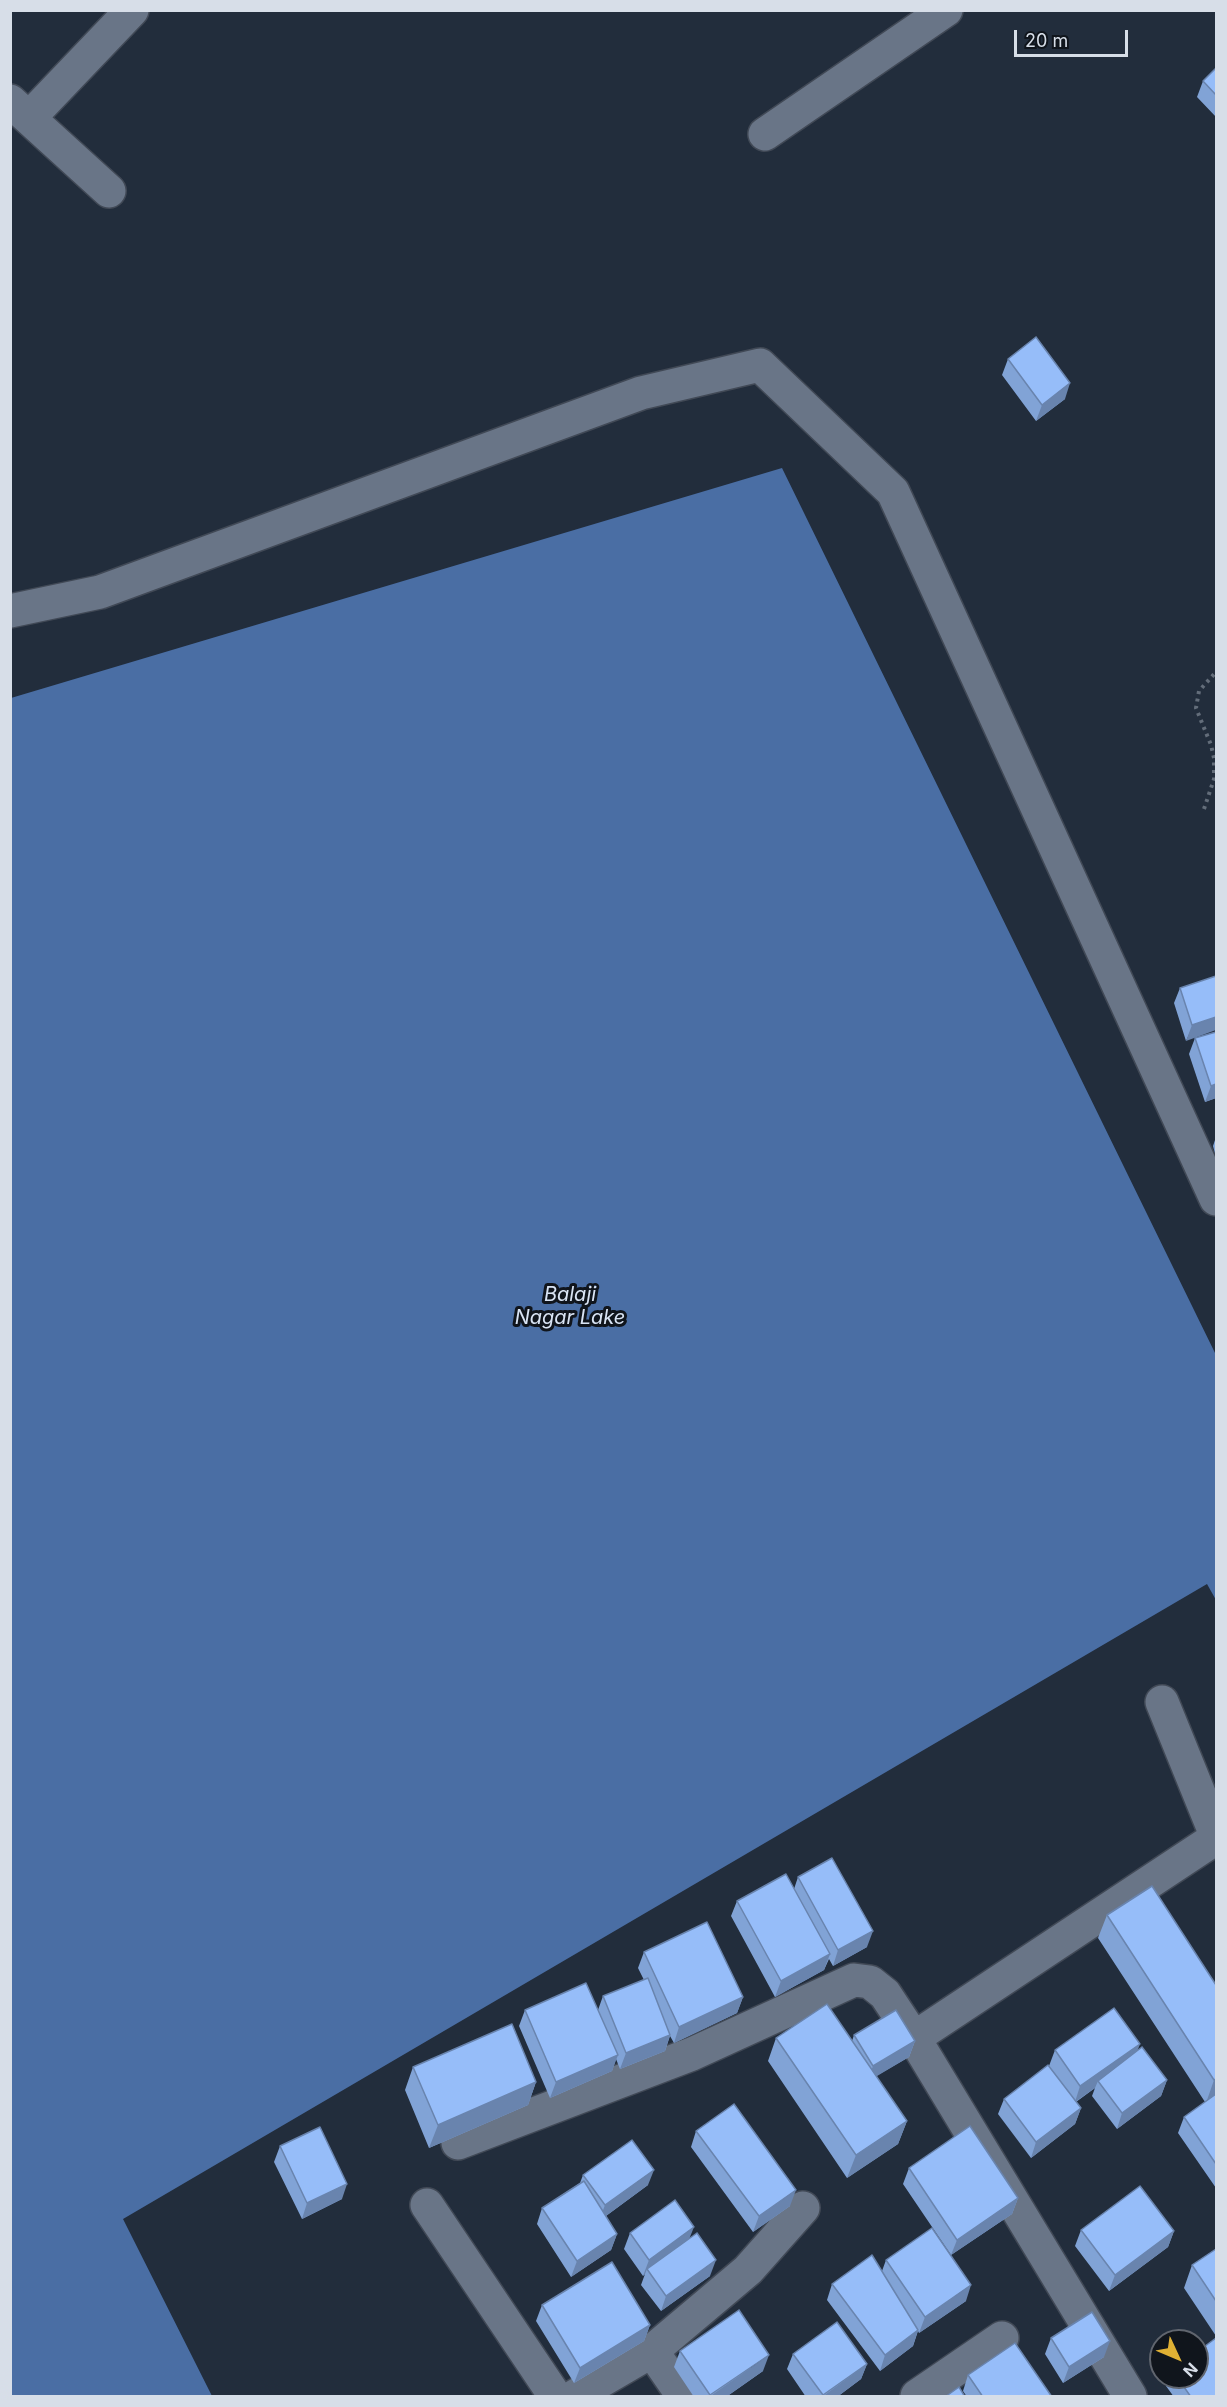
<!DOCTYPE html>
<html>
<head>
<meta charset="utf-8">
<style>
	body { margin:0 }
	#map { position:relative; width:1227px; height:2407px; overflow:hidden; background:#222d3c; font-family:Inter,sans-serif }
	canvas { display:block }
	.frame { position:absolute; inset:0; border:12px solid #d7dee8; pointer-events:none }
	.north { position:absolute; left:1149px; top:2329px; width:60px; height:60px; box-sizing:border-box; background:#10151c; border:2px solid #60656e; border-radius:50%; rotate:134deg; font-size:16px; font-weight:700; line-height:24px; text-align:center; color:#d7dee8 }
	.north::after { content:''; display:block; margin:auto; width:21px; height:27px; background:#dfb034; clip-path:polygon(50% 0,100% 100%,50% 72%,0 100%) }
	.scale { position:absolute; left:1014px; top:30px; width:114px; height:27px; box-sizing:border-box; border:3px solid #d7dee8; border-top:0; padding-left:8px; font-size:18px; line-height:21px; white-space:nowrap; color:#d7dee8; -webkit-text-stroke:4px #10151c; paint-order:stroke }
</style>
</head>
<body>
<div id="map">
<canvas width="1227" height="2407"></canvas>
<div class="frame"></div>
<div class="north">N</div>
<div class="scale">20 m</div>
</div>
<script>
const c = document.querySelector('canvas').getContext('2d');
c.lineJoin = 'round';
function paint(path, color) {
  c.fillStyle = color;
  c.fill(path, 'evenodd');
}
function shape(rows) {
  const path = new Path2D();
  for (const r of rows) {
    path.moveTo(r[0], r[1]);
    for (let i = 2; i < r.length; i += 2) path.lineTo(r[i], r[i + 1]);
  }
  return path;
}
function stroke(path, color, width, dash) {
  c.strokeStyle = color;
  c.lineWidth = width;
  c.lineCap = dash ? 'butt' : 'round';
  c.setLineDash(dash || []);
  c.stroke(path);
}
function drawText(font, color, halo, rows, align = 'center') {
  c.font = font + ' Inter,sans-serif';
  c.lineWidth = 6;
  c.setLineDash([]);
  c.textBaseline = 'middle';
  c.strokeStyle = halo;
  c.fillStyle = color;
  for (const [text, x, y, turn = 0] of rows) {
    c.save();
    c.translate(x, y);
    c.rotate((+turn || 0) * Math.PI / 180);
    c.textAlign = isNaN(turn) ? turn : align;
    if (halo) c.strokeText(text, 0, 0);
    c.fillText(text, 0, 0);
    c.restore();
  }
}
const water = shape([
	[782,468,1216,1355,1216,1600,1207,1584,123,2219,212,2396,11,2396,11,698]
]);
const path = shape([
	[1204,809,1214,779,1214,758,1211,745,1196,708,1199,691,1216,672]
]);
const street = shape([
	[10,101,109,191],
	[29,118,132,10],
	[765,134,946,10],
	[10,611,100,592,641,393,760,365,893,492,1216,1199],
	[1162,1702,1216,1835],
	[914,2038,1216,1838],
	[458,2143,692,2054,854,1980,870,1982,885,1994,914,2038,1130,2396],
	[427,2205,555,2396],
	[652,2351,683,2396],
	[575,2396,652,2351,748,2270,803,2208],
	[917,2396,1002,2338]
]);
const wall = shape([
	[1216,68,1216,117,1197,97,1203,81],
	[1008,359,1065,399,1036,421,1002,375],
	[1216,976,1186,1041,1174,1003,1180,988],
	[1216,1032,1216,1098,1205,1102,1189,1054,1195,1038],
	[1216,1137,1216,1157,1213,1146],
	[798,1877,867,1947,833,1966,829,1959,824,1970,775,1997,731,1916,737,1901,794,1889],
	[1107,1915,1216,1985,1216,2188,1178,2133,1184,2117,1205,2102,1098,1938],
	[644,1952,743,1997,737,2013,674,2043,670,2036,665,2051,620,2069,616,2059,612,2071,550,2098,519,2026,525,2010,598,2010,603,1996,644,1980,638,1968],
	[854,2035,915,2041,909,2057,876,2076,907,2121,898,2144,847,2178,768,2061,776,2038,852,2041],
	[1055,2050,1138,2050,1167,2080,1161,2096,1117,2129,1092,2096,1095,2088,1076,2102,1081,2108,1075,2124,1031,2158,998,2114,1004,2099,1049,2066],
	[413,2067,536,2082,528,2105,429,2148,405,2090],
	[696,2131,790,2206,753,2232,691,2147],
	[280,2146,342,2199,302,2219,274,2162],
	[909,2168,1018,2198,1012,2214,951,2255,903,2184],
	[583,2175,648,2185,606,2216,617,2234,611,2250,571,2277,537,2224,542,2208,580,2183],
	[1081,2230,1174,2231,1168,2247,1109,2291,1075,2246],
	[630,2233,690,2238,710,2276,661,2311,641,2285,645,2274,643,2276,624,2249],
	[1216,2249,1216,2336,1184,2288,1192,2265],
	[886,2260,966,2301,919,2333,918,2331,913,2346,880,2371,827,2300,832,2284,882,2271],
	[542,2305,650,2325,644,2341,574,2383,536,2321],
	[1051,2338,1104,2357,1063,2383,1045,2354],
	[680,2351,763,2371,726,2397,694,2397,674,2367],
	[793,2354,867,2364,861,2379,837,2397,806,2397,787,2369],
	[968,2375,1052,2397,967,2397,963,2391],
	[1170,2377,1197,2377,1216,2397,1174,2397,1166,2386]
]);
const shadedWall = shape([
	[1070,383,1065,399,1036,421,1042,405],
	[1216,1017,1216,1030,1186,1041,1192,1025],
	[1216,1084,1216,1098,1205,1102,1211,1086],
	[873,1931,867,1947,833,1966,838,1950],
	[830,1954,824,1970,775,1997,781,1981],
	[743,1997,737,2013,674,2043,679,2027],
	[670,2035,665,2051,620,2069,626,2053],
	[915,2041,909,2057,867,2082,873,2066],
	[1140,2044,1134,2060,1098,2081,1095,2088,1075,2102,1080,2086],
	[618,2055,612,2071,550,2098,556,2082],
	[1216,2079,1216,2096,1206,2103,1214,2080],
	[1167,2080,1161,2096,1117,2129,1122,2113],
	[536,2082,528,2105,429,2148,438,2125],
	[1081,2108,1075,2124,1031,2158,1036,2142],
	[907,2121,898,2144,847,2178,856,2155],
	[654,2170,648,2185,599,2221,605,2205],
	[347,2184,342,2199,302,2219,307,2203],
	[796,2190,790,2206,753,2232,759,2216],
	[1018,2198,1012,2214,951,2255,957,2240],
	[694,2227,688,2242,647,2269,645,2274,643,2276,649,2260],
	[1174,2231,1168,2247,1109,2291,1115,2275],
	[617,2234,611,2250,571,2277,577,2261],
	[716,2260,710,2276,661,2311,666,2296],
	[971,2285,966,2301,919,2333,925,2317],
	[650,2325,644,2341,574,2383,580,2368],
	[918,2330,913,2346,880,2371,885,2355],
	[1110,2341,1104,2357,1063,2383,1069,2367],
	[769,2355,763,2371,726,2397,709,2397],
	[867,2364,861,2379,837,2397,822,2397]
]);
const building = shape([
	[1216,68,1216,95,1203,81,1216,68],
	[1036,337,1070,383,1042,405,1008,359,1036,337],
	[1216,976,1216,1017,1192,1025,1180,988,1216,976],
	[1216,1032,1216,1084,1211,1086,1195,1038,1216,1032],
	[832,1858,873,1931,838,1950,798,1877,832,1858],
	[786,1874,830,1954,781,1981,737,1901,786,1874],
	[1152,1886,1216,1985,1216,2079,1214,2080,1107,1915,1152,1886],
	[707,1922,743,1997,679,2027,644,1952,707,1922],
	[648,1978,670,2035,626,2053,603,1996,648,1978],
	[586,1983,618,2055,556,2082,525,2010,586,1983],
	[827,2004,907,2121,856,2155,776,2038,827,2004],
	[1114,2008,1140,2044,1080,2086,1055,2050,1114,2008],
	[896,2010,915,2041,873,2066,854,2035,896,2010],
	[512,2024,536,2082,438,2125,413,2067,512,2024],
	[1142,2047,1167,2080,1122,2113,1098,2081,1142,2047],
	[1048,2065,1081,2108,1036,2142,1004,2099,1048,2065],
	[1216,2094,1216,2164,1184,2117,1216,2094],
	[734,2104,796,2190,759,2216,696,2131,734,2104],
	[970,2126,1018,2198,957,2240,909,2168,970,2126],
	[320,2127,347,2184,307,2203,280,2146,320,2127],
	[632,2140,654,2170,605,2205,583,2175,632,2140],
	[584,2181,617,2234,577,2261,542,2208,584,2181],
	[1140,2186,1174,2231,1115,2275,1081,2230,1140,2186],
	[675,2200,694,2227,649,2260,630,2233,675,2200],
	[932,2228,971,2285,925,2317,886,2260,932,2228],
	[697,2233,716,2260,666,2296,647,2269,697,2233],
	[1216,2249,1216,2301,1192,2265,1216,2249],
	[872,2255,918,2330,885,2355,832,2284,872,2255],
	[612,2262,650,2325,580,2368,542,2305,612,2262],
	[739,2310,769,2355,710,2395,680,2351,739,2310],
	[1092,2312,1110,2341,1069,2367,1051,2338,1092,2312],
	[837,2322,867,2364,823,2395,793,2354,837,2322],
	[1216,2338,1216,2397,1191,2397,1177,2377,1197,2377,1197,2352,1216,2338],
	[1015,2343,1052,2397,983,2397,968,2375,1015,2343],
	[959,2387,965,2397,945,2397,959,2387]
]);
const waterNames = [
	["Balaji",570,1295],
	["Nagar Lake",570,1318]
];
paint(water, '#4a6ea4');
stroke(street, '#414956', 36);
stroke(path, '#636d7a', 4, [3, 4.5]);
stroke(street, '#697587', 33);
paint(wall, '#81a3d6');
paint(shadedWall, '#6984ae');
paint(building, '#96bdf9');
stroke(building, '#6984ae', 1.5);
drawText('italic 20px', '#d9e4f4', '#10151c', waterNames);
</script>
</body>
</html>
